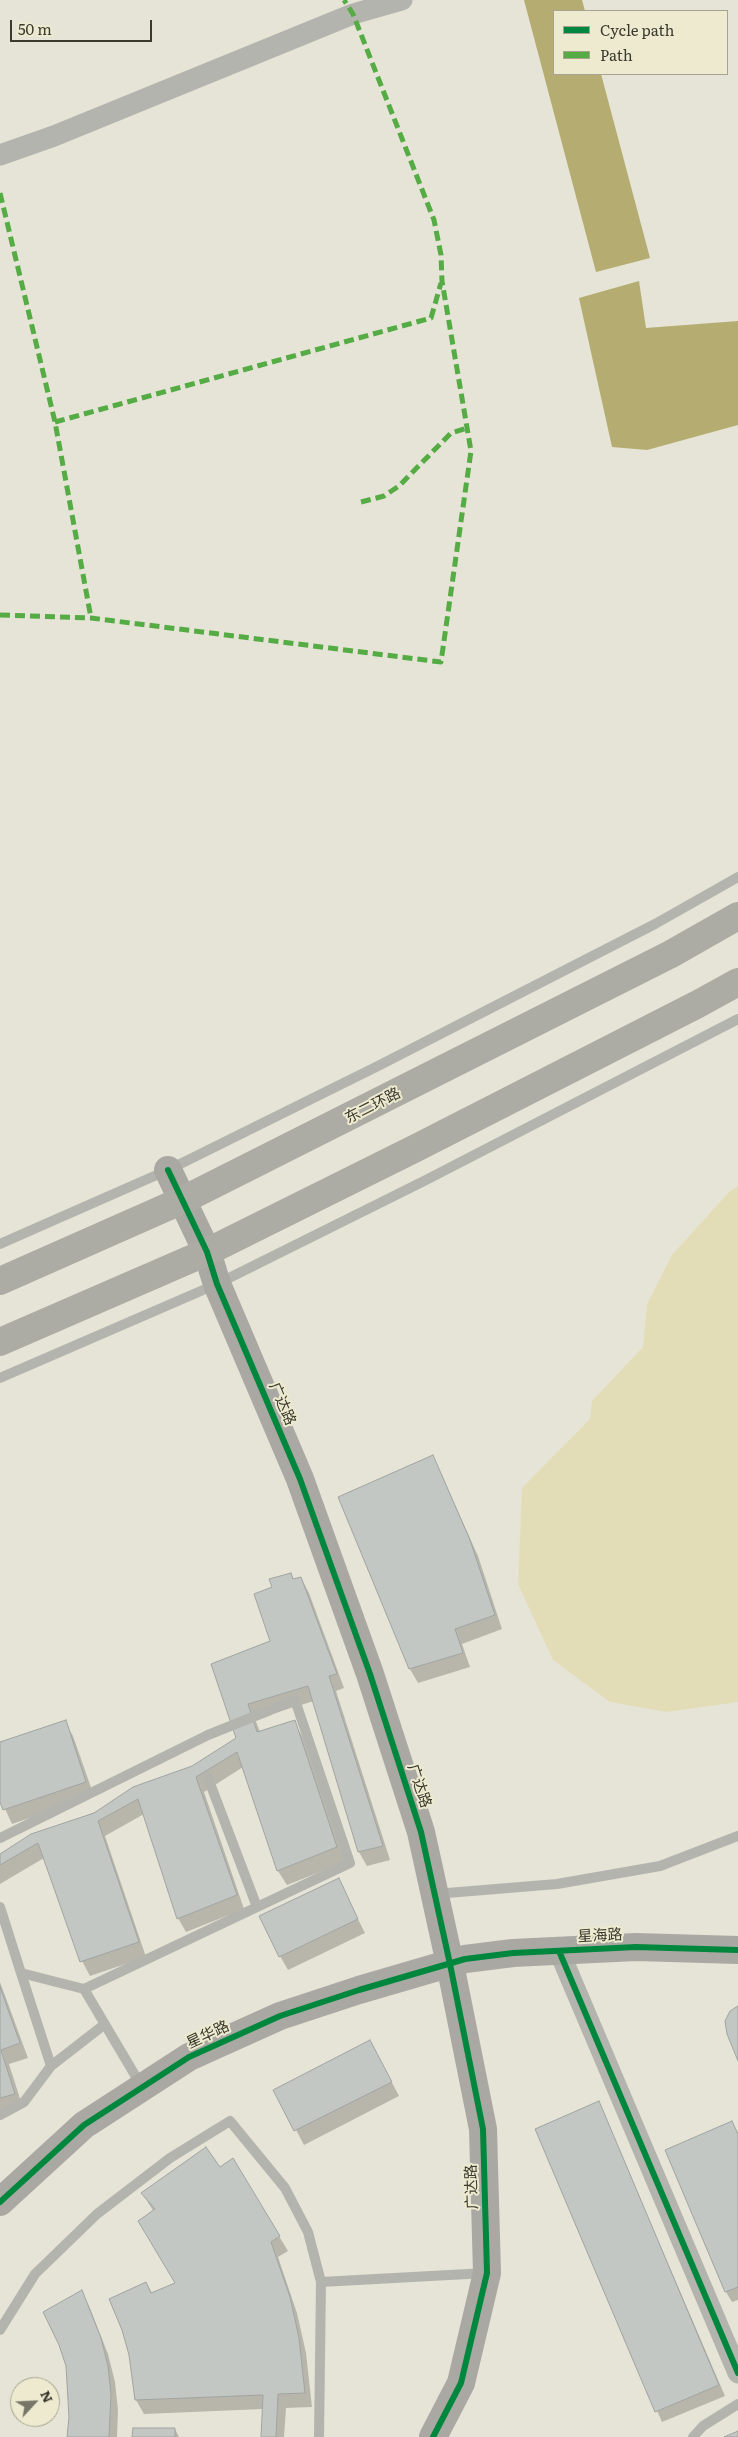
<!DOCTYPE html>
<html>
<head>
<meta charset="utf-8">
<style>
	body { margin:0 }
	#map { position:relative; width:738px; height:2437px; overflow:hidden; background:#e6e4d6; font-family:Literata,serif }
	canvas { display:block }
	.legend { position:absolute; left:553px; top:10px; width:175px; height:65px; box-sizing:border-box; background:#edeacf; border:1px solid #a6a48f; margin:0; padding:6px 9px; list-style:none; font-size:15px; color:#3b3a2f }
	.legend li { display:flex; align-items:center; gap:10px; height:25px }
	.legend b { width:25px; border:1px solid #a6a48f }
	.north { position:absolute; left:10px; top:2377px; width:50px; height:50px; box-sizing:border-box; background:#edeacf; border:1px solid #a6a48f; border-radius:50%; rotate:65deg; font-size:14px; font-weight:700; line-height:20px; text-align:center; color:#3b3a2f }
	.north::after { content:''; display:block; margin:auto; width:18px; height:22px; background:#777669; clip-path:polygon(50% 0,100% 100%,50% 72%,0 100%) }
	.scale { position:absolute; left:10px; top:20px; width:142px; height:22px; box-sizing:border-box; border:2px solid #3b3a2f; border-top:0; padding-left:6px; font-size:15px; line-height:18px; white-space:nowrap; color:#3b3a2f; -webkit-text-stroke:4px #edeacf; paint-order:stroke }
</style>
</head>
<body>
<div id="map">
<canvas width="738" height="2437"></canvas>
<ul class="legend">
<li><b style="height:6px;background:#00873e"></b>Cycle path</li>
<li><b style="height:6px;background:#55ac45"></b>Path</li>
</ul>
<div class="north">N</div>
<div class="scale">50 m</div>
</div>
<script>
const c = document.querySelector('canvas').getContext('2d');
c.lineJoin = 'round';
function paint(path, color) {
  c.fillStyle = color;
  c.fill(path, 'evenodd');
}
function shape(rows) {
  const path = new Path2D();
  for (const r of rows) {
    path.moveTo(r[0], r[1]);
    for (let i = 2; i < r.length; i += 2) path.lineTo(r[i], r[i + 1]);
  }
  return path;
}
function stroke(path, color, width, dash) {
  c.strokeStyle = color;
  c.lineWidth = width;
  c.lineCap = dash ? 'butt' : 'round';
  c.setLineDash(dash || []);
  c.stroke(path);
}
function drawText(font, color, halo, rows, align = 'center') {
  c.font = font + ' Literata,"Noto Sans SC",serif';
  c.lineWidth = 4;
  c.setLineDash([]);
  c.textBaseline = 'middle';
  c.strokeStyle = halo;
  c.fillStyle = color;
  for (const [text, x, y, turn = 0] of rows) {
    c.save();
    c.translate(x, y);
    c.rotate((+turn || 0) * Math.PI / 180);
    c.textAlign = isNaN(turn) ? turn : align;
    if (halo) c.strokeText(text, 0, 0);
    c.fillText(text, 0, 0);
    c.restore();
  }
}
const green = shape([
	[738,1186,738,1702,666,1712,610,1702,553,1660,518,1584,522,1488,590,1419,592,1401,643,1347,647,1304,672,1255,729,1192]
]);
const water = shape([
	[524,0,582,0,585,11,554,11,554,74,601,74,650,258,596,272],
	[639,281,646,328,738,321,738,425,647,450,612,447,579,298]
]);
const shadow = shape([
	[433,1456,478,1556,502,1629,462,1644,470,1667,418,1683,410,1669],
	[290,1574,294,1580,301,1578,309,1593,344,1688,336,1691,390,1860,367,1866,359,1852,314,1701,255,1719,260,1732,294,1722,302,1736,345,1862,287,1885,278,1871,243,1767,204,1792,244,1909,186,1932,178,1918,144,1814,105,1836,146,1957,90,1976,82,1961,44,1858,0,1884,0,1856,192,1767,237,1739,213,1665,271,1642,274,1588],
	[65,1722,73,1736,94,1796,12,1824,0,1798,0,1744],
	[338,1880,365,1933,288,1970,280,1956],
	[0,1982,28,2058,9,2064,23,2108,0,2115],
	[378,2056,399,2096,304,2145,275,2090],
	[599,2103,725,2396,662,2422,536,2129],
	[732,2123,738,2133,738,2300,732,2302,726,2292],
	[233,2160,288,2251,278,2257,297,2313,306,2353,312,2407,286,2408,284,2437,262,2437,263,2409,144,2414,136,2400,146,2283,152,2293,176,2284,154,2212,142,2193,219,2169],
	[81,2292,89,2306,108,2354,115,2382,118,2410,117,2437,68,2437],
	[175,2429,179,2437,133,2437]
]);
const building = shape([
	[433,1455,470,1540,495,1615,455,1629,463,1653,409,1669,338,1497,433,1455],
	[291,1573,293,1579,301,1577,337,1674,329,1676,383,1846,358,1852,308,1686,248,1704,257,1732,295,1720,337,1847,277,1871,237,1752,196,1777,237,1895,177,1919,138,1799,98,1821,139,1942,80,1962,38,1843,0,1865,0,1854,31,1834,94,1813,133,1787,192,1766,236,1738,211,1664,270,1641,254,1594,272,1587,269,1579,291,1573],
	[66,1720,86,1782,3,1810,0,1802,0,1742,66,1720],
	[339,1878,358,1919,279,1957,259,1916,339,1878],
	[0,1987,20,2043,1,2050,15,2094,0,2098,0,1987],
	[738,2006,738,2061,727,2034,725,2021,730,2011,738,2006],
	[370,2040,392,2082,294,2131,273,2090,370,2040],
	[599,2101,719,2385,655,2412,535,2129,599,2101],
	[732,2121,738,2134,738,2287,725,2292,665,2150,732,2121],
	[206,2147,220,2167,233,2158,280,2236,271,2242,290,2297,299,2338,305,2393,278,2394,276,2437,261,2437,263,2395,135,2400,129,2355,122,2330,109,2299,146,2282,151,2293,175,2283,138,2221,155,2209,141,2193,206,2147],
	[82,2290,101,2338,108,2366,111,2394,109,2437,67,2437,69,2417,66,2366,59,2345,43,2312,82,2290],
	[133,2428,175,2428,175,2437,132,2437,133,2428],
	[738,2431,738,2437,724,2437,738,2431]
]);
const lane = shape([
	[0,1244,168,1170,378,1066,655,924,738,877],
	[0,1378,217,1284,424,1181,738,1019],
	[208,1778,257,1907],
	[0,1838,208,1735,295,1700,350,1863,84,1989,21,1973,0,1907],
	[435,1894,557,1884,660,1866,738,1836],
	[21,1973,51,2066],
	[84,1989,142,2087],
	[0,2115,24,2102,51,2066,105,2024],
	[0,2330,35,2274,97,2214,170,2158,230,2121,285,2188,308,2232,321,2282],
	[319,2437,321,2282,486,2273],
	[693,2437,703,2426,738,2404]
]);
const street = shape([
	[0,155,54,136,353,14,402,0],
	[559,1951,738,2373]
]);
const secondary = shape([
	[168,1170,207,1252,217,1284,300,1479,370,1674,421,1832,450,1964,483,2129,487,2273,461,2383,433,2437],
	[0,2202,84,2125,189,2057,280,2016,359,1990,465,1959,513,1953,636,1947,738,1950]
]);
const primary = shape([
	[0,1281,183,1200,671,954,738,916],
	[0,1342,207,1252,418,1147,698,1004,738,982]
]);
const quiet = shape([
	[0,193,55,422,91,618],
	[55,422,431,318,441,283],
	[361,502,384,496,399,486,451,433,467,428],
	[0,615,91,618,441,662,471,451,442,281,441,255,434,220,353,14,344,0]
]);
const cycleway = shape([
	[168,1170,207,1252,217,1284,300,1479,370,1674,421,1832,450,1964,483,2129,487,2273,461,2383,433,2437],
	[559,1951,738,2373],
	[0,2202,84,2125,189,2057,280,2016,359,1990,465,1959,513,1953,636,1947,738,1950]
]);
const streetNames = [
	["东二环路",373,1106,-27],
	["广达路",282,1404,67],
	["广达路",419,1786,72],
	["星海路",600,1936,-3],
	["星华路",208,2035,-25],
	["广达路",472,2187,-92]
];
paint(green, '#e3ddb7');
paint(water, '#b4ac70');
paint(shadow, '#0003');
paint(building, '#c3c7c4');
stroke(building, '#a0a4a1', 1);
stroke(lane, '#b4b4ae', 10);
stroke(street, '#b4b4ae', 21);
stroke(secondary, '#aaa8a3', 28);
stroke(primary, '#acaca4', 28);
stroke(quiet, '#55ac45', 5, [10, 5]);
stroke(cycleway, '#00873e', 6);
drawText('15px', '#3b3a2f', '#edeacf', streetNames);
</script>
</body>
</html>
